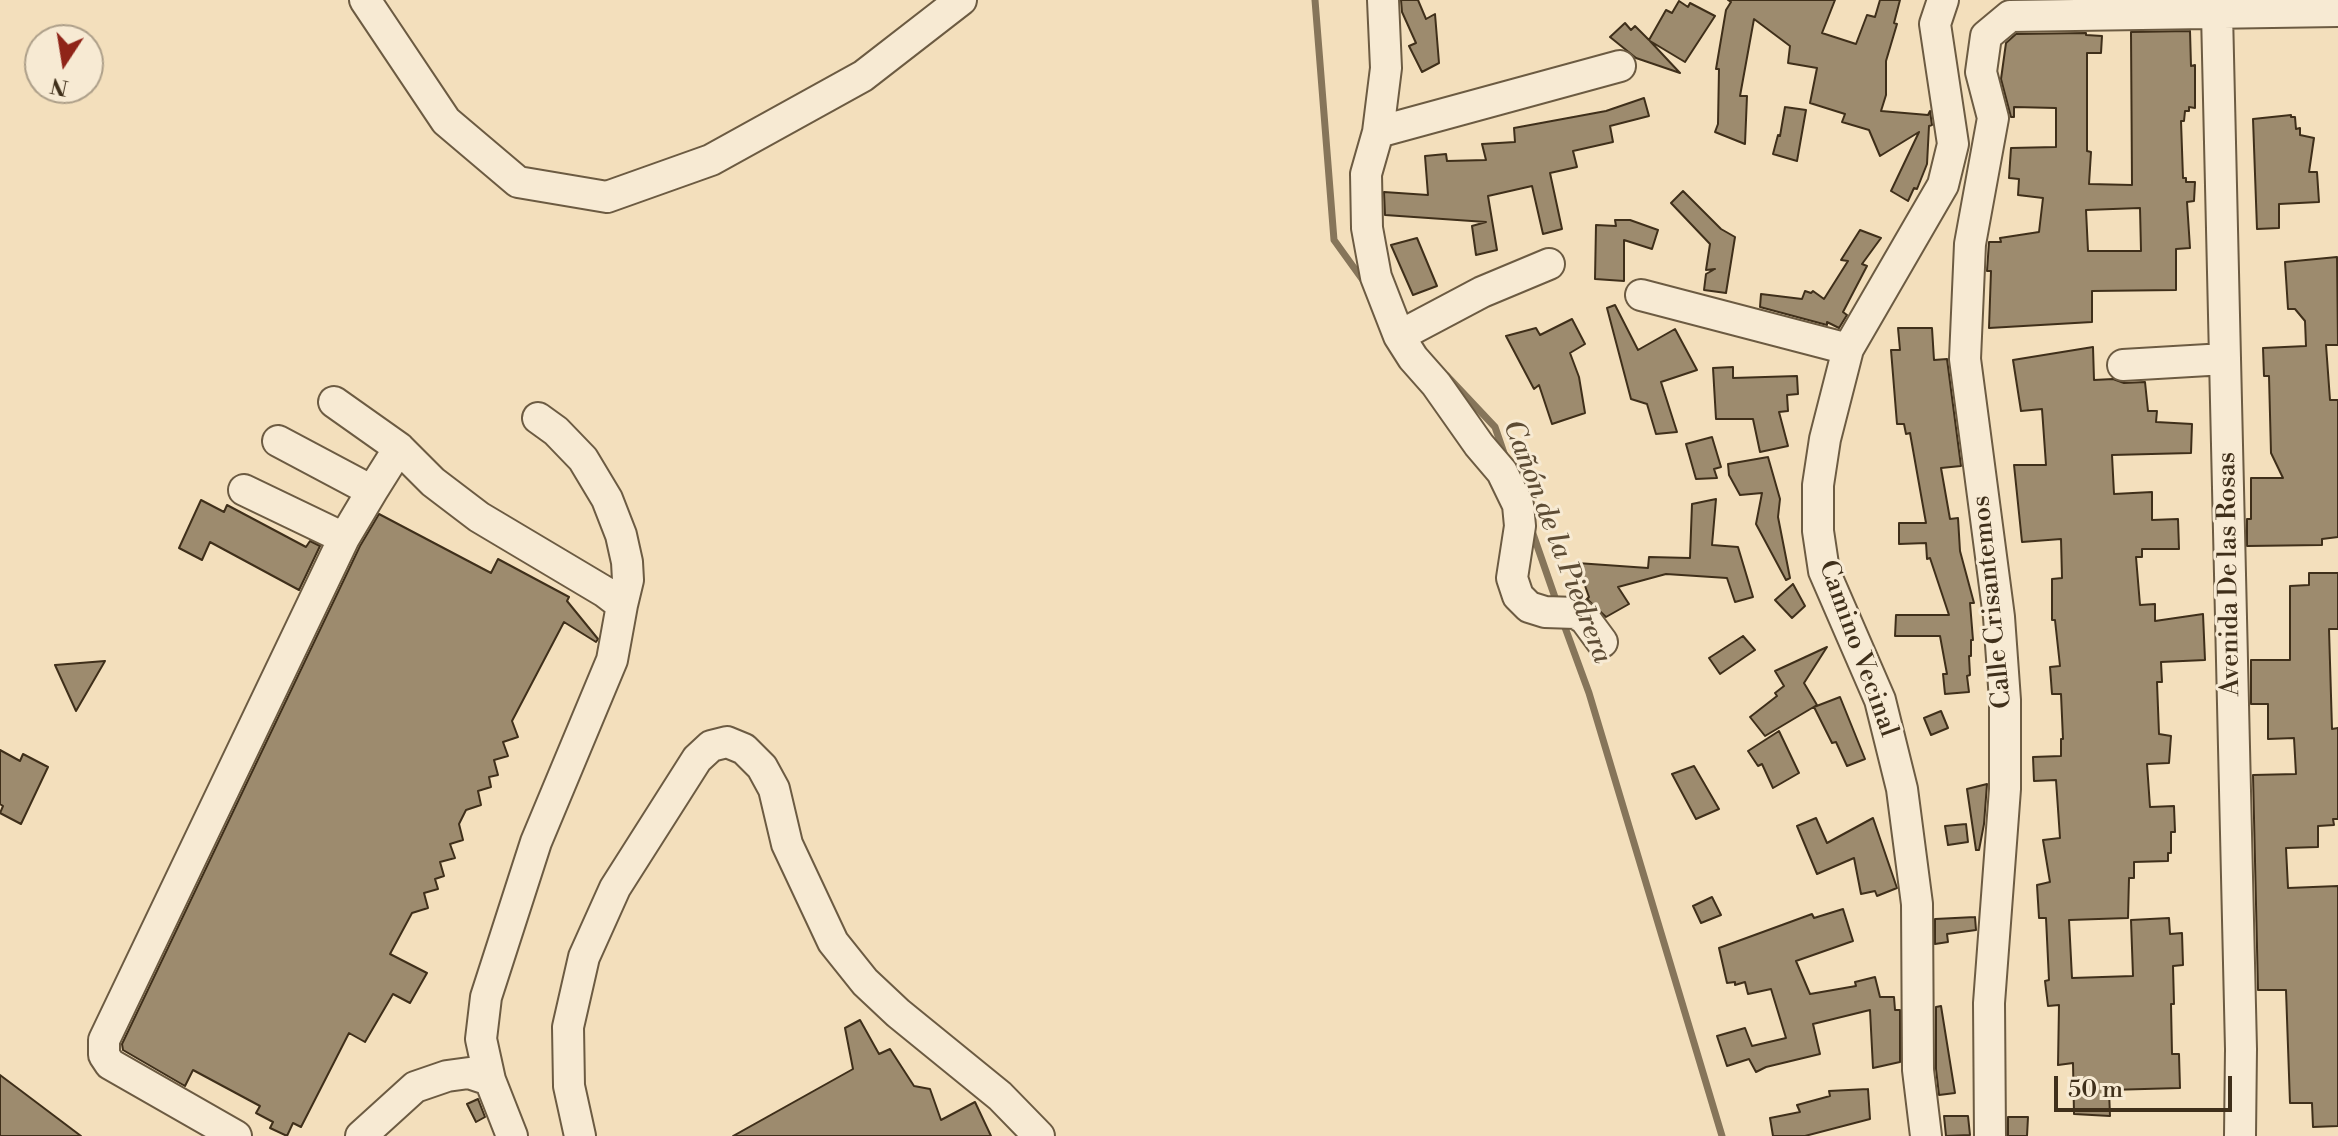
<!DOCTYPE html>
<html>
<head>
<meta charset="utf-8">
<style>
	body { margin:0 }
	#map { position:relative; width:2338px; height:1136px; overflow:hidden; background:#f3dfbc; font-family:"Libre Bodoni",serif }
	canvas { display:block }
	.north { position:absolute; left:24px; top:24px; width:80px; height:80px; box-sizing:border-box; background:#f7ead3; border:2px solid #ad9f89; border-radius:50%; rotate:192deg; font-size:22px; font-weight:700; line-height:32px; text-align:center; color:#3f2f1a }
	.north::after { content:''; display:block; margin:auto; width:28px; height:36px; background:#8f2418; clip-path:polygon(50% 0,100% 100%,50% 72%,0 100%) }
	.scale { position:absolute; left:2054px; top:1076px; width:178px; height:36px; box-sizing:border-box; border:4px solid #3f2f1a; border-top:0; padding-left:10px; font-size:24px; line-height:28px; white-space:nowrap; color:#3f2f1a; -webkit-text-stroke:6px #f7ead3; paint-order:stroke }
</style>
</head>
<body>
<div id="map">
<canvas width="2338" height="1136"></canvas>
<div class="north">N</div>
<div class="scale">50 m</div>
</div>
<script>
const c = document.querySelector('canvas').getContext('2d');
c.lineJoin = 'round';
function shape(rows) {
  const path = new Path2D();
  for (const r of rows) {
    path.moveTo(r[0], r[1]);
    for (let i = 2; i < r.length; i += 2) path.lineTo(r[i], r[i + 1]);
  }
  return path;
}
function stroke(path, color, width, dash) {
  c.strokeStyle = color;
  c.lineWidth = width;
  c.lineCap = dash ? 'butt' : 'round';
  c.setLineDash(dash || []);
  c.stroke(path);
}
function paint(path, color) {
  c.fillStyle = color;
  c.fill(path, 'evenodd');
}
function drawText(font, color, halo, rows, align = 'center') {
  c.font = font + ' "Libre Bodoni",serif';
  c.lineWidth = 6;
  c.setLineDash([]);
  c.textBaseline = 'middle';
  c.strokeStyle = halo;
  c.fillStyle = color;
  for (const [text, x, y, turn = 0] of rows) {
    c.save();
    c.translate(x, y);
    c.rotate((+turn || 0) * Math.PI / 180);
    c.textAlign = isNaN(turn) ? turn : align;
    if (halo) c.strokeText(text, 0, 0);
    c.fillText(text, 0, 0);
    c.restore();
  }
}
const stream = shape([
	[1315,0,1334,240,1365,283],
	[1447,376,1495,427,1506,459],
	[1532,531,1558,606],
	[1563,622,1589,693,1722,1136]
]);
const building = shape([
	[1401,0,1418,0,1426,19,1435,14,1439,63,1422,72,1409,46,1416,43,1402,12,1401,0],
	[1728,0,1835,0,1822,33,1856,44,1867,15,1875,17,1880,0,1900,0,1894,23,1897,24,1886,61,1886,95,1881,111,1928,115,1930,111,1932,125,1929,126,1927,164,1917,189,1914,188,1908,201,1891,191,1919,132,1880,156,1869,130,1842,122,1845,114,1810,103,1817,68,1788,63,1790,46,1754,19,1740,96,1747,96,1745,144,1715,132,1718,124,1719,69,1716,69,1726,10,1731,2,1728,0],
	[1679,1,1688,7,1690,3,1715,16,1685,62,1650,41,1680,73,1636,58,1610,37,1625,23,1631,30,1635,26,1649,40,1666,10,1672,13,1679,1],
	[2190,31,2191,66,2195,65,2195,108,2189,107,2189,111,2185,111,2184,121,2181,121,2183,178,2186,178,2186,182,2195,182,2194,201,2187,202,2190,248,2176,249,2176,290,2092,291,2092,322,1989,328,1991,271,1987,271,1989,242,2001,242,2000,238,2039,232,2043,198,2018,195,2019,179,2009,178,2011,148,2056,147,2056,108,2014,107,2014,117,2011,117,2001,79,2006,43,2016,34,2086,33,2086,35,2102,36,2101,53,2087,53,2087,151,2091,152,2089,184,2132,185,2131,32,2190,31],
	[2140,208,2141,251,2088,251,2086,210,2140,208],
	[1644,98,1649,116,1610,126,1613,142,1573,151,1577,167,1550,173,1562,229,1543,234,1532,186,1488,196,1497,250,1476,255,1472,226,1486,222,1385,215,1384,192,1428,195,1425,156,1446,154,1447,161,1486,160,1482,144,1515,142,1514,128,1606,111,1644,98],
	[1785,107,1806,110,1797,161,1773,154,1778,135,1780,136,1785,107],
	[2291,115,2291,117,2295,117,2296,129,2300,128,2300,135,2314,138,2309,172,2317,172,2319,202,2279,204,2279,228,2257,229,2253,119,2291,115],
	[1683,191,1721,229,1735,237,1726,293,1704,290,1706,274,1715,269,1706,270,1710,244,1671,203,1683,191],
	[1615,220,1630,220,1658,230,1652,249,1624,240,1624,281,1595,279,1596,225,1616,226,1615,220],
	[1860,230,1881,238,1862,264,1867,266,1843,312,1847,315,1839,328,1827,322,1827,325,1760,307,1761,294,1802,299,1805,291,1811,293,1813,291,1824,299,1848,261,1841,260,1860,230],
	[1417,238,1437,286,1413,295,1391,245,1417,238],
	[2337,257,2338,345,2326,345,2330,400,2338,400,2338,537,2322,539,2322,545,2247,546,2247,519,2251,519,2251,478,2283,478,2271,453,2269,376,2264,376,2263,348,2306,346,2305,321,2295,309,2288,309,2285,262,2337,257],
	[1615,305,1638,350,1675,329,1697,370,1661,382,1677,432,1656,434,1647,404,1631,399,1607,308,1615,305],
	[1572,319,1585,344,1570,353,1579,377,1585,413,1552,424,1539,385,1534,389,1506,336,1536,328,1540,335,1572,319],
	[1898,328,1932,328,1934,360,1947,359,1961,466,1941,468,1950,519,1958,518,1960,551,1974,603,1970,603,1973,640,1971,640,1971,656,1969,656,1970,675,1967,676,1969,692,1945,694,1943,674,1947,674,1940,636,1895,636,1896,615,1949,615,1930,558,1927,559,1926,543,1899,544,1899,523,1926,523,1910,433,1906,434,1904,424,1897,424,1891,350,1900,350,1898,328],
	[2093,347,2094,380,2113,379,2124,383,2145,382,2148,411,2157,411,2156,422,2192,424,2191,453,2112,455,2114,494,2152,492,2152,520,2178,519,2179,549,2142,549,2142,557,2136,557,2140,605,2155,604,2155,621,2203,614,2205,660,2161,662,2162,682,2157,682,2159,734,2171,736,2169,763,2147,764,2150,807,2174,806,2175,832,2171,832,2171,853,2168,853,2168,861,2134,862,2134,878,2129,878,2128,918,2069,920,2072,978,2133,976,2131,920,2169,918,2170,934,2182,933,2183,965,2173,966,2174,1004,2171,1004,2172,1054,2179,1054,2180,1088,2109,1090,2110,1116,2074,1114,2073,1063,2058,1065,2059,1005,2048,1006,2045,981,2049,980,2046,918,2039,918,2037,885,2050,882,2043,840,2060,838,2056,780,2034,781,2033,757,2061,756,2061,739,2063,739,2061,694,2052,694,2050,667,2060,666,2055,620,2052,620,2052,579,2062,578,2061,539,2022,542,2014,465,2046,465,2042,409,2021,411,2013,360,2093,347],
	[1733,367,1733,378,1797,376,1798,394,1787,395,1788,411,1779,412,1788,446,1760,452,1753,419,1716,419,1713,368,1733,367],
	[1712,437,1721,467,1714,469,1717,478,1696,479,1686,444,1712,437],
	[1768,457,1780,499,1778,517,1790,578,1786,580,1756,524,1762,493,1740,495,1729,475,1728,464,1768,457],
	[1716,499,1712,545,1738,547,1753,597,1735,602,1727,578,1666,574,1618,587,1629,604,1606,617,1587,599,1589,597,1577,563,1648,568,1649,557,1690,558,1692,504,1716,499],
	[201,500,224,512,227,505,306,547,310,541,320,546,299,590,210,542,202,560,179,548,201,500],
	[379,514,491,573,498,559,569,597,567,601,598,639,596,642,564,622,512,721,518,737,503,742,508,756,494,760,498,775,489,777,491,787,478,791,481,805,466,810,459,824,463,840,450,844,455,858,440,862,444,876,435,879,438,889,424,893,428,908,412,913,390,954,427,973,410,1003,393,994,365,1042,349,1033,301,1127,293,1123,287,1136,270,1128,273,1122,256,1113,260,1106,193,1070,185,1086,123,1050,122,1044,360,546,379,514],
	[2309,573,2338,573,2338,629,2329,629,2332,729,2338,728,2338,819,2333,819,2334,825,2318,826,2318,847,2286,848,2288,888,2338,886,2338,1126,2313,1127,2312,1103,2290,1103,2286,990,2258,990,2253,775,2296,774,2294,738,2268,739,2268,704,2251,704,2251,660,2290,660,2290,586,2309,585,2309,573],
	[1793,584,1805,606,1792,618,1775,600,1793,584],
	[1743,636,1755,650,1720,674,1709,658,1743,636],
	[1827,647,1804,683,1817,705,1765,736,1750,717,1777,696,1775,693,1784,686,1775,671,1827,647],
	[105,661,76,711,55,665,105,661],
	[1840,697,1865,759,1847,766,1836,742,1832,743,1814,707,1840,697],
	[1941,711,1948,728,1931,735,1924,718,1941,711],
	[1779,731,1799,773,1773,788,1762,764,1758,766,1748,751,1779,731],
	[0,750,20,761,23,754,48,767,21,824,0,813,3,806,0,804,0,750],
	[1694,766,1719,809,1696,819,1672,774,1694,766],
	[1987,784,1984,824,1979,850,1976,850,1967,789,1987,784],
	[1816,818,1827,843,1873,818,1897,888,1877,896,1875,891,1861,894,1854,858,1817,874,1797,826,1816,818],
	[1966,824,1968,842,1948,845,1945,826,1966,824],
	[1712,897,1721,915,1701,923,1693,906,1712,897],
	[1843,909,1853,941,1796,961,1810,994,1856,986,1855,982,1875,977,1880,997,1894,997,1895,1010,1900,1010,1900,1062,1873,1068,1870,1010,1813,1024,1820,1054,1766,1067,1756,1072,1749,1059,1727,1066,1717,1036,1745,1028,1752,1046,1786,1038,1771,989,1748,994,1745,982,1735,985,1735,982,1727,983,1719,948,1812,914,1814,918,1843,909],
	[1975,917,1976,930,1947,934,1948,942,1935,944,1935,919,1975,917],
	[1941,1006,1955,1093,1939,1095,1936,1069,1936,1007,1941,1006],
	[860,1020,879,1054,890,1049,914,1086,930,1089,941,1120,975,1102,991,1136,733,1136,853,1069,845,1028,860,1020],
	[0,1075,16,1087,81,1136,0,1136,0,1075],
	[1868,1089,1870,1119,1805,1136,1773,1136,1770,1118,1800,1112,1797,1105,1830,1096,1829,1091,1868,1089],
	[478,1099,485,1117,476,1122,467,1104,478,1099],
	[1944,1116,1968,1116,1970,1135,1946,1136,1944,1116],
	[2008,1117,2028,1117,2027,1136,2008,1136,2008,1117]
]);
const minor = shape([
	[365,0,446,121,518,182,607,197,711,160,863,76,961,0],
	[1383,0,1386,68,1378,132,1366,174,1367,228,1376,277,1399,336,1413,358,1436,384,1479,445,1502,472,1518,505,1520,526,1512,578,1518,596,1529,607,1545,612,1576,613,1585,619,1602,642],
	[2217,13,2241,1049,2240,1136],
	[1378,132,1620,66],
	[1641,295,1848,349],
	[1399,336,1482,292,1549,264],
	[2123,365,2225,359],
	[334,402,399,448,433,482,479,517,605,592,622,605,612,660,536,842,486,997,481,1039,490,1080,512,1136],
	[538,418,556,431,583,459,607,499,621,535,627,562,628,580,622,605],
	[278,441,372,491,399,448],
	[244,490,344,538],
	[236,1136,110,1064,104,1055,104,1040,344,538,372,491],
	[361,1136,415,1087,447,1076,469,1073,490,1080],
	[580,1136,569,1086,568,1027,584,957,615,888,697,759,711,746,727,742,744,749,762,767,774,789,787,844,833,942,865,982,898,1013,1000,1096,1039,1136],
	[1926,1136,1918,1070,1917,904,1902,789,1880,700,1824,571,1818,531,1818,485,1825,439,1848,349,1943,185,1953,144,1935,24,1943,0],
	[1990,1136,1989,1003,2005,789,2005,700,1999,617,1965,359,1970,244,1993,118,1981,72,1986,36,2010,16,2338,11]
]);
const streetNames = [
	["Avenida De las Rosas",2230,574,-91],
	["Calle Crisantemos",1993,602,-96],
	["Camino Vecinal",1857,649,70]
];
const waterNames = [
	["Cañón de la Piedrera",1556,542,69]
];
stroke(stream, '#86755a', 7);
paint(building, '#9d8b6e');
stroke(building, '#3f2f1a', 2);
stroke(minor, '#6c5b42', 34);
stroke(minor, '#f7ead3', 30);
drawText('26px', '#3f2f1a', '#f7ead3', streetNames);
drawText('italic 28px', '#5d4c35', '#f7ead3', waterNames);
</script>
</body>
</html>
